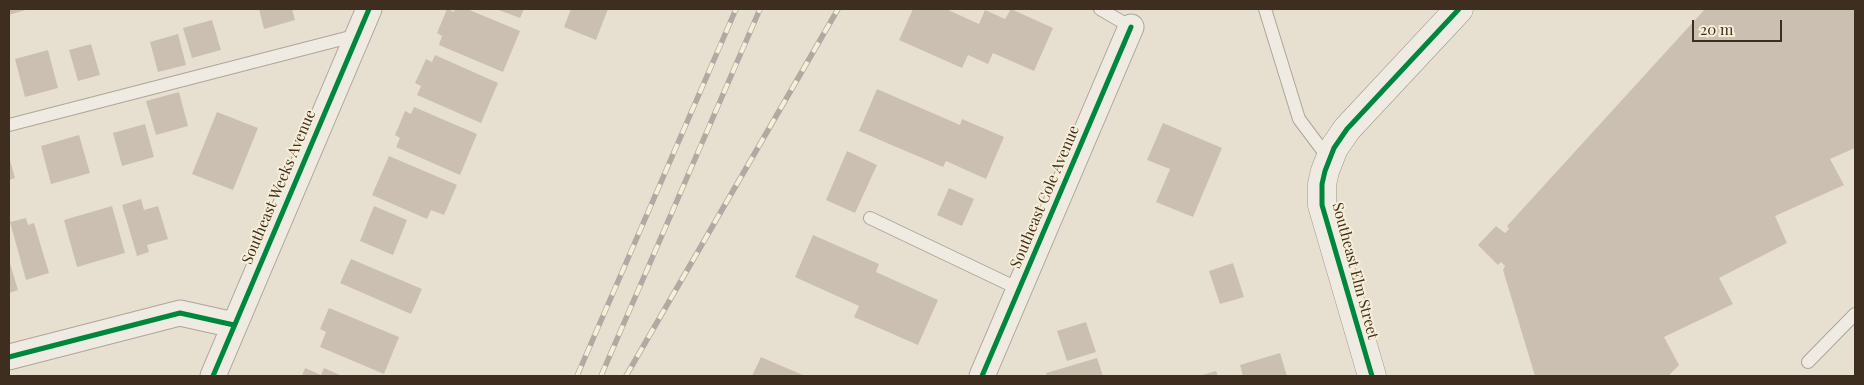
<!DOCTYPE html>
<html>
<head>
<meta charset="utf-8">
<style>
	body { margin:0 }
	#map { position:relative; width:1864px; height:385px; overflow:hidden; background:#e7e0d1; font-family:"Playfair Display",serif }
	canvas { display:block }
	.frame { position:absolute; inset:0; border:10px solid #3d2e20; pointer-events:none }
	.scale { position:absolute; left:1692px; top:20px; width:90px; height:22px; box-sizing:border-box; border:2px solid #3d2e20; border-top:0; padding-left:6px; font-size:15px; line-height:18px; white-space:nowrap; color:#3d2e20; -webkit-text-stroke:4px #f7eed8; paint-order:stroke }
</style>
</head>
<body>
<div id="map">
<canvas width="1864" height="385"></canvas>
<div class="frame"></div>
<div class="scale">20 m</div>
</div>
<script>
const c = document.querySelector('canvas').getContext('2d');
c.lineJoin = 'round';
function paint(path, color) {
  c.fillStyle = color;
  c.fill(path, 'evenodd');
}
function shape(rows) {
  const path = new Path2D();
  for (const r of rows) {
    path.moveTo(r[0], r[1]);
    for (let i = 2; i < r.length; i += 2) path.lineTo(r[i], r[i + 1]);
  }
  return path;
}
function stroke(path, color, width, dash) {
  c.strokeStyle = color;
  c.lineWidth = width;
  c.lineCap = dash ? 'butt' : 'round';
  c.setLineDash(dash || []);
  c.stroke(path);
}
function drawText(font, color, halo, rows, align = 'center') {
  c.font = font + ' "Playfair Display",serif';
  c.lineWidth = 4;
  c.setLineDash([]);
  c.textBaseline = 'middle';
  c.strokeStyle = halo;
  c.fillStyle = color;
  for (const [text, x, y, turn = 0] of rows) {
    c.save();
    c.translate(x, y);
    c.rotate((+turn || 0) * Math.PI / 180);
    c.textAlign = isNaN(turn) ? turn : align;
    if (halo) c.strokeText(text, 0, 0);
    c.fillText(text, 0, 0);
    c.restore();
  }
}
const building = shape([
	[9,9,29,9,9,15],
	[259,9,292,9,295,20,264,29],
	[447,9,454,12,455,9,467,9,520,31,503,72,439,45,442,36,437,33],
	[496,9,524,9,520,18],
	[571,9,608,9,596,40,564,27],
	[913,9,946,9,979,24,985,10,1005,19,1011,9,1053,28,1034,71,993,53,988,64,968,55,962,68,899,40],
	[1705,9,1855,9,1855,148,1830,159,1844,185,1775,216,1787,243,1719,278,1733,304,1664,337,1679,365,1668,376,1535,376,1503,270,1505,266,1501,262,1498,265,1478,245,1496,226,1505,233,1509,229,1507,226],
	[212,20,221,50,192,58,183,28],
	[178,34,186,65,158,72,150,42],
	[91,44,100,75,78,81,69,50],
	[48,50,58,88,25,97,15,59],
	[435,55,498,83,481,123,417,95,421,86,415,83,426,59,432,62],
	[877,89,960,125,962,119,1004,137,986,179,946,161,943,167,859,131],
	[179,92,188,126,156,135,146,101],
	[414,107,477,134,460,175,396,147,400,138,395,135,405,111,411,114],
	[217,112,258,128,233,190,192,174],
	[1163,123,1222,148,1193,217,1156,202,1170,169,1147,160],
	[145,124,154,157,122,166,113,133],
	[79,135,90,173,51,184,41,146],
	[847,151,877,165,855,213,826,200],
	[389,156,457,185,444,215,431,210,427,219,372,195],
	[9,157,15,178,9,180],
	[949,188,974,199,962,226,937,215],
	[141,199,144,210,158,206,168,239,147,245,149,252,137,256,122,205],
	[112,206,125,253,77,267,64,220],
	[374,206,407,220,393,255,360,241],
	[26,218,28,225,34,223,49,273,26,280,10,222],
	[813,235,879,264,876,272,938,300,918,345,854,317,859,306,795,277],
	[351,259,422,289,411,314,340,283],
	[9,260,18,290,9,293],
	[1233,263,1244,297,1220,304,1209,271],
	[329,308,399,337,384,374,320,347,326,332,320,329],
	[1086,322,1096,352,1067,361,1057,331],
	[1280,353,1287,376,1243,376,1240,365],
	[761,357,805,376,752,376],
	[1097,358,1103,376,1047,376,1046,373],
	[305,368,321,375,324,368,342,376,302,376],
	[1216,371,1218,376,1199,376]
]);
const lane = shape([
	[1100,9,1131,27],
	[1265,9,1299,119,1329,159],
	[9,125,358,35],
	[870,218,1019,289],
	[1808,362,1855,314]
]);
const street = shape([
	[9,357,180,313,234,325],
	[213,376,369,9],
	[982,376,1131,27]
]);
const secondary = shape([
	[1372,376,1322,205,1322,184,1325,171,1334,148,1347,129,1459,9]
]);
const rail = shape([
	[577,376,736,9],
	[601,376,760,9],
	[626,376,838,9]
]);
const cycleway = shape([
	[9,357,180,313,234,325],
	[213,376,369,9],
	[982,376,1131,27],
	[1372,376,1322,205,1322,184,1325,171,1334,148,1347,129,1459,9]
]);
const streetNames = [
	["Southeast Weeks Avenue",279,187,-67],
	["Southeast Cole Avenue",1045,197,-67],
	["Southeast Elm Street",1355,271,75]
];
paint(building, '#cbbfb2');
stroke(lane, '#ada599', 14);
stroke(street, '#ada599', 27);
stroke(secondary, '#9c958a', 29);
stroke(lane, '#efebe3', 12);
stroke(street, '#efebe3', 25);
stroke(secondary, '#efebe3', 28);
stroke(rail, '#afaaa2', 5.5);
stroke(rail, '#f7eed8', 4, [11]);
stroke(cycleway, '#00873e', 5);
drawText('15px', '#3d2e20', '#f7eed8', streetNames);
</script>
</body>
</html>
